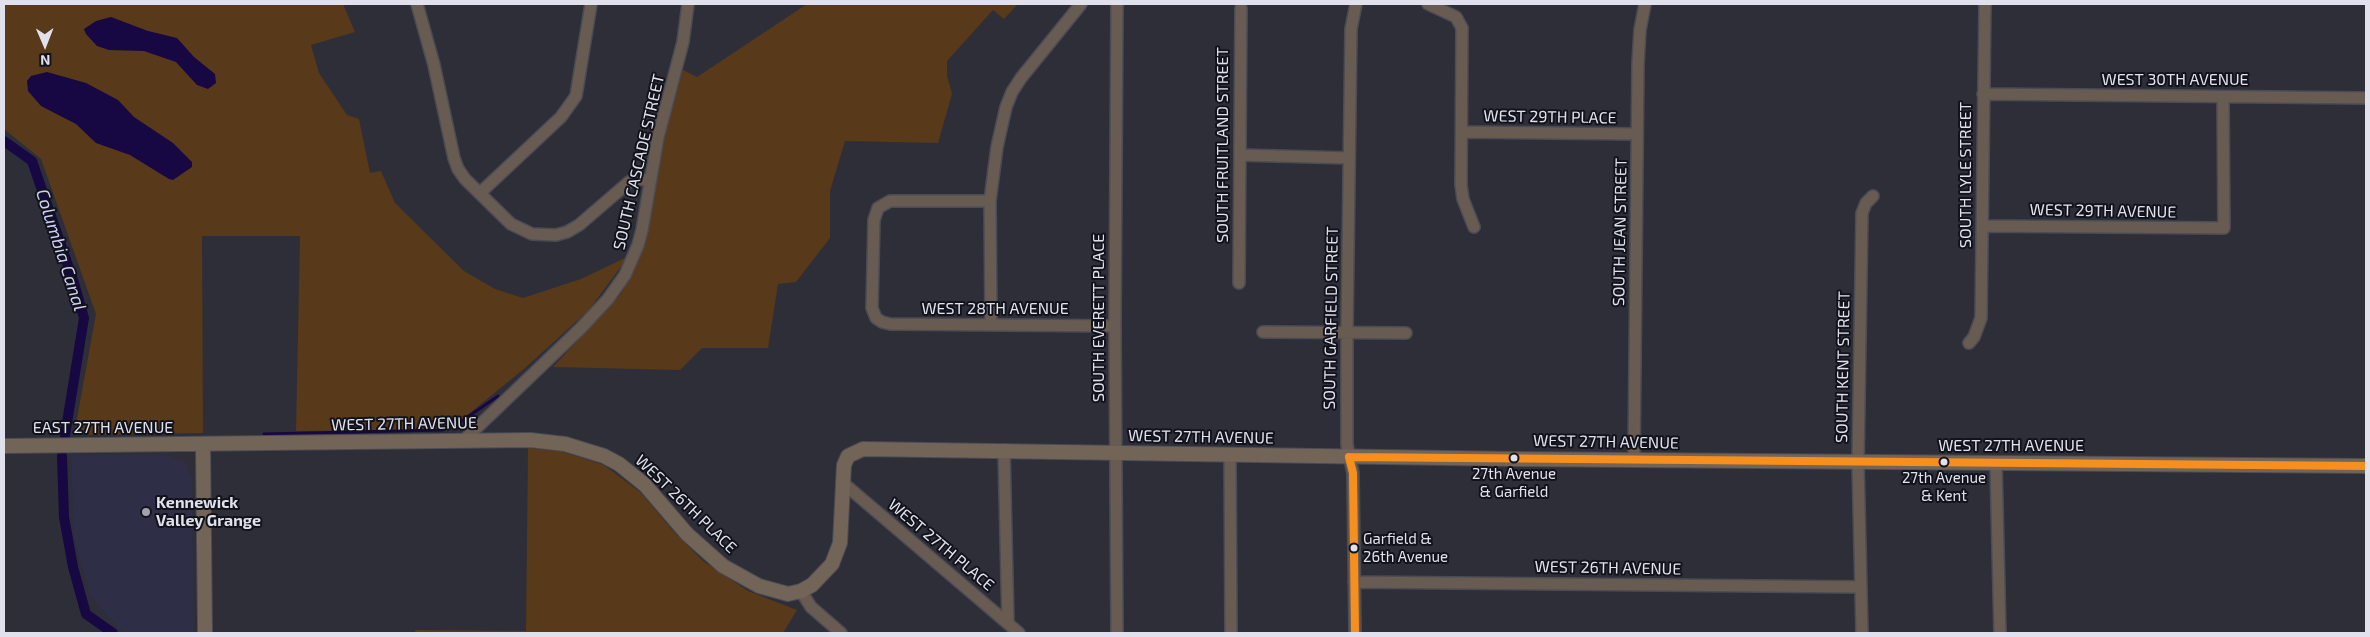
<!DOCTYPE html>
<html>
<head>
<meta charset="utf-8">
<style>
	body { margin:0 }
	#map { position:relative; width:2370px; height:637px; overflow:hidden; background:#2e2e39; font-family:"Exo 2",sans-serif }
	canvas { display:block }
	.frame { position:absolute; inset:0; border:5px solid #e1e1ee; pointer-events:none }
	.north { position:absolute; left:20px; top:20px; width:50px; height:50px; -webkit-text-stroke:4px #12121b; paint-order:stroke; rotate:179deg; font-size:14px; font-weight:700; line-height:20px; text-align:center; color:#e1e1ee }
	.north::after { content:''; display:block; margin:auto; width:18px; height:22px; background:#e1e1ee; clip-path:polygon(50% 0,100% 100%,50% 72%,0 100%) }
</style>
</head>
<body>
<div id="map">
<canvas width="2370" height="637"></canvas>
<div class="frame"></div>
<div class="north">N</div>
</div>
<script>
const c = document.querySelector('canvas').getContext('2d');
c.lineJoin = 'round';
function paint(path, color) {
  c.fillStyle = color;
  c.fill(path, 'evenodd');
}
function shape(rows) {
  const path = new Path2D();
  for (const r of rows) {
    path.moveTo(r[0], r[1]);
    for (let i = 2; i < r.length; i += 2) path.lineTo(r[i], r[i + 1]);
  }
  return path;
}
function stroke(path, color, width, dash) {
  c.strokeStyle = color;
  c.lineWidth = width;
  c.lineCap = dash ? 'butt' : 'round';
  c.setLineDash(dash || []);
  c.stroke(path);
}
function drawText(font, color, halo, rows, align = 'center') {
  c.font = font + ' "Exo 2",sans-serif';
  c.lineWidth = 4;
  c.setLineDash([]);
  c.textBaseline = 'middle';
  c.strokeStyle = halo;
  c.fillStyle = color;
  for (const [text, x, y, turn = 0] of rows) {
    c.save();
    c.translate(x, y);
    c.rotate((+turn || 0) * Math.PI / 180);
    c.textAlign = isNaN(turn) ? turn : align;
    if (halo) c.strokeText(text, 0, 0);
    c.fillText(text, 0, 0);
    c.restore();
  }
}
const built = shape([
	[71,455,167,455,185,462,192,479,194,633,125,633,119,629,90,595,74,538]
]);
const green = shape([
	[4,4,343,4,355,32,311,45,319,73,347,115,359,119,370,173,381,171,395,203,464,271,495,289,523,298,581,279,629,256,588,311,525,368,449,430,296,431,300,236,202,236,203,433,74,435,96,314,41,159,4,129],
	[807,4,1018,4,1004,19,993,10,947,61,947,76,952,94,938,143,845,141,830,191,830,238,796,282,778,284,768,348,702,348,680,370,553,367,621,294,644,248,668,121,683,70,697,77],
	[528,448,560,451,604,465,640,492,674,532,703,561,748,591,797,610,783,633,414,633,416,630,526,631]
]);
const water = shape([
	[111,17,148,31,177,38,194,57,215,74,216,83,208,89,197,85,176,62,144,51,109,50,97,46,86,34,84,29,96,21],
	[47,72,86,83,118,100,134,117,173,143,192,162,192,167,173,180,169,179,130,155,96,143,76,124,41,106,28,91,27,81,31,76]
]);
const stream = shape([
	[264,434,442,430,459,423,498,396]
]);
const canal = shape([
	[4,141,32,161,74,283,84,318,65,435],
	[62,456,64,517,73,567,86,614,113,633]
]);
const minor = shape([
	[417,4,434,65,454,158,458,169,465,179,511,224,532,234,556,235,567,232,579,225,629,182,636,179,650,180],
	[1117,4,1115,326,1117,633],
	[1428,4,1456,17,1462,28,1461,185,1463,199,1474,227],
	[1983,94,2366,98],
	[1463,132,1637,134],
	[1240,155,1349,158],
	[480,193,561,117,576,96,591,4],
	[990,201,890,201,878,208,874,220,872,308,876,318,882,322,890,324,1115,326],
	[1983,226,2224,228,2223,97],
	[1239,283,1241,8],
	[991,324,990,201,997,147,1006,107,1012,92,1021,78,1081,4],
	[1263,332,1406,333],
	[1969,343,1974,337,1981,318,1985,4],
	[464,440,581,328,608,299,625,275,638,245,642,230,658,137,683,42,688,4],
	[1004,450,1008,623],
	[1230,455,1231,633],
	[1634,460,1638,63,1640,30,1645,4],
	[1996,464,2000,633],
	[842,482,1019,633],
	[1354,582,1861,587],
	[801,591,811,607,841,633],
	[1355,633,1353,473,1347,445,1347,332,1351,29,1356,4],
	[1862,633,1858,463,1862,213,1866,203,1873,196]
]);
const major = shape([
	[203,445,205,633],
	[4,446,530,440,565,444,604,456,619,464,645,485,687,534,723,566,759,586,788,594,801,591,812,585,832,564,840,543,844,465,848,456,863,449,1514,459,2366,466]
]);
const bus1 = shape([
	[1349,457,2366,466],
	[1349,457,1353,473,1355,633]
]);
const markers = [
	[1514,458,4.5,"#e1e1ee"],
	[1944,462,4.5,"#e1e1ee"],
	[146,512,5,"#a2a2af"],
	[1354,548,4.5,"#e1e1ee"]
];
const busNames = [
	["27th Avenue",1514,474],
	["& Garfield",1514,492],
	["27th Avenue",1944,478],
	["& Kent",1944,496],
	["Garfield &",1363,539,"left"],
	["26th Avenue",1363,557,"left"]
];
const streetNames = [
	["WEST 30TH AVENUE",2175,80],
	["WEST 29TH PLACE",1550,117,1],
	["SOUTH FRUITLAND STREET",1223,145,-90],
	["SOUTH CASCADE STREET",639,162,-77],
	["SOUTH LYLE STREET",1966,175,-90],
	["WEST 29TH AVENUE",2103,211,1],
	["SOUTH JEAN STREET",1620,232,-89],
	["WEST 28TH AVENUE",995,309],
	["SOUTH EVERETT PLACE",1099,318,-90],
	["SOUTH GARFIELD STREET",1331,318,-89],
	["SOUTH KENT STREET",1843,367,-89],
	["WEST 27TH AVENUE",404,424,-1],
	["EAST 27TH AVENUE",103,428],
	["WEST 27TH AVENUE",1201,437,1],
	["WEST 27TH AVENUE",1606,442,1],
	["WEST 27TH AVENUE",2011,446],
	["WEST 26TH PLACE",686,504,44],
	["WEST 27TH PLACE",941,545,40],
	["WEST 26TH AVENUE",1608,568,1]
];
const poiNames = [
	["Kennewick",156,503],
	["Valley Grange",156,521]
];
const waterNames = [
	["Columbia Canal",61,250,72]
];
paint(built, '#2e2e46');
paint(green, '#58391a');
paint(water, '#170743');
stroke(stream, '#170743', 3);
stroke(canal, '#170743', 10);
stroke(minor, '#4b4b55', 14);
stroke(major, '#4b4b55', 16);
stroke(minor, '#685b52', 11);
stroke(major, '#736458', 14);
stroke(bus1, '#f78f1e', 8);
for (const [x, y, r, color] of markers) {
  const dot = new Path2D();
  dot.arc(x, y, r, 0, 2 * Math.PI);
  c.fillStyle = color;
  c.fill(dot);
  stroke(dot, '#12121b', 2);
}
drawText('15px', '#e1e1ee', '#12121b', busNames);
drawText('16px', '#e1e1ee', '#12121b', streetNames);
drawText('bold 16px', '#e1e1ee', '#12121b', poiNames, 'left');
drawText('italic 18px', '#cdcef7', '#12121b', waterNames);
</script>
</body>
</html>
